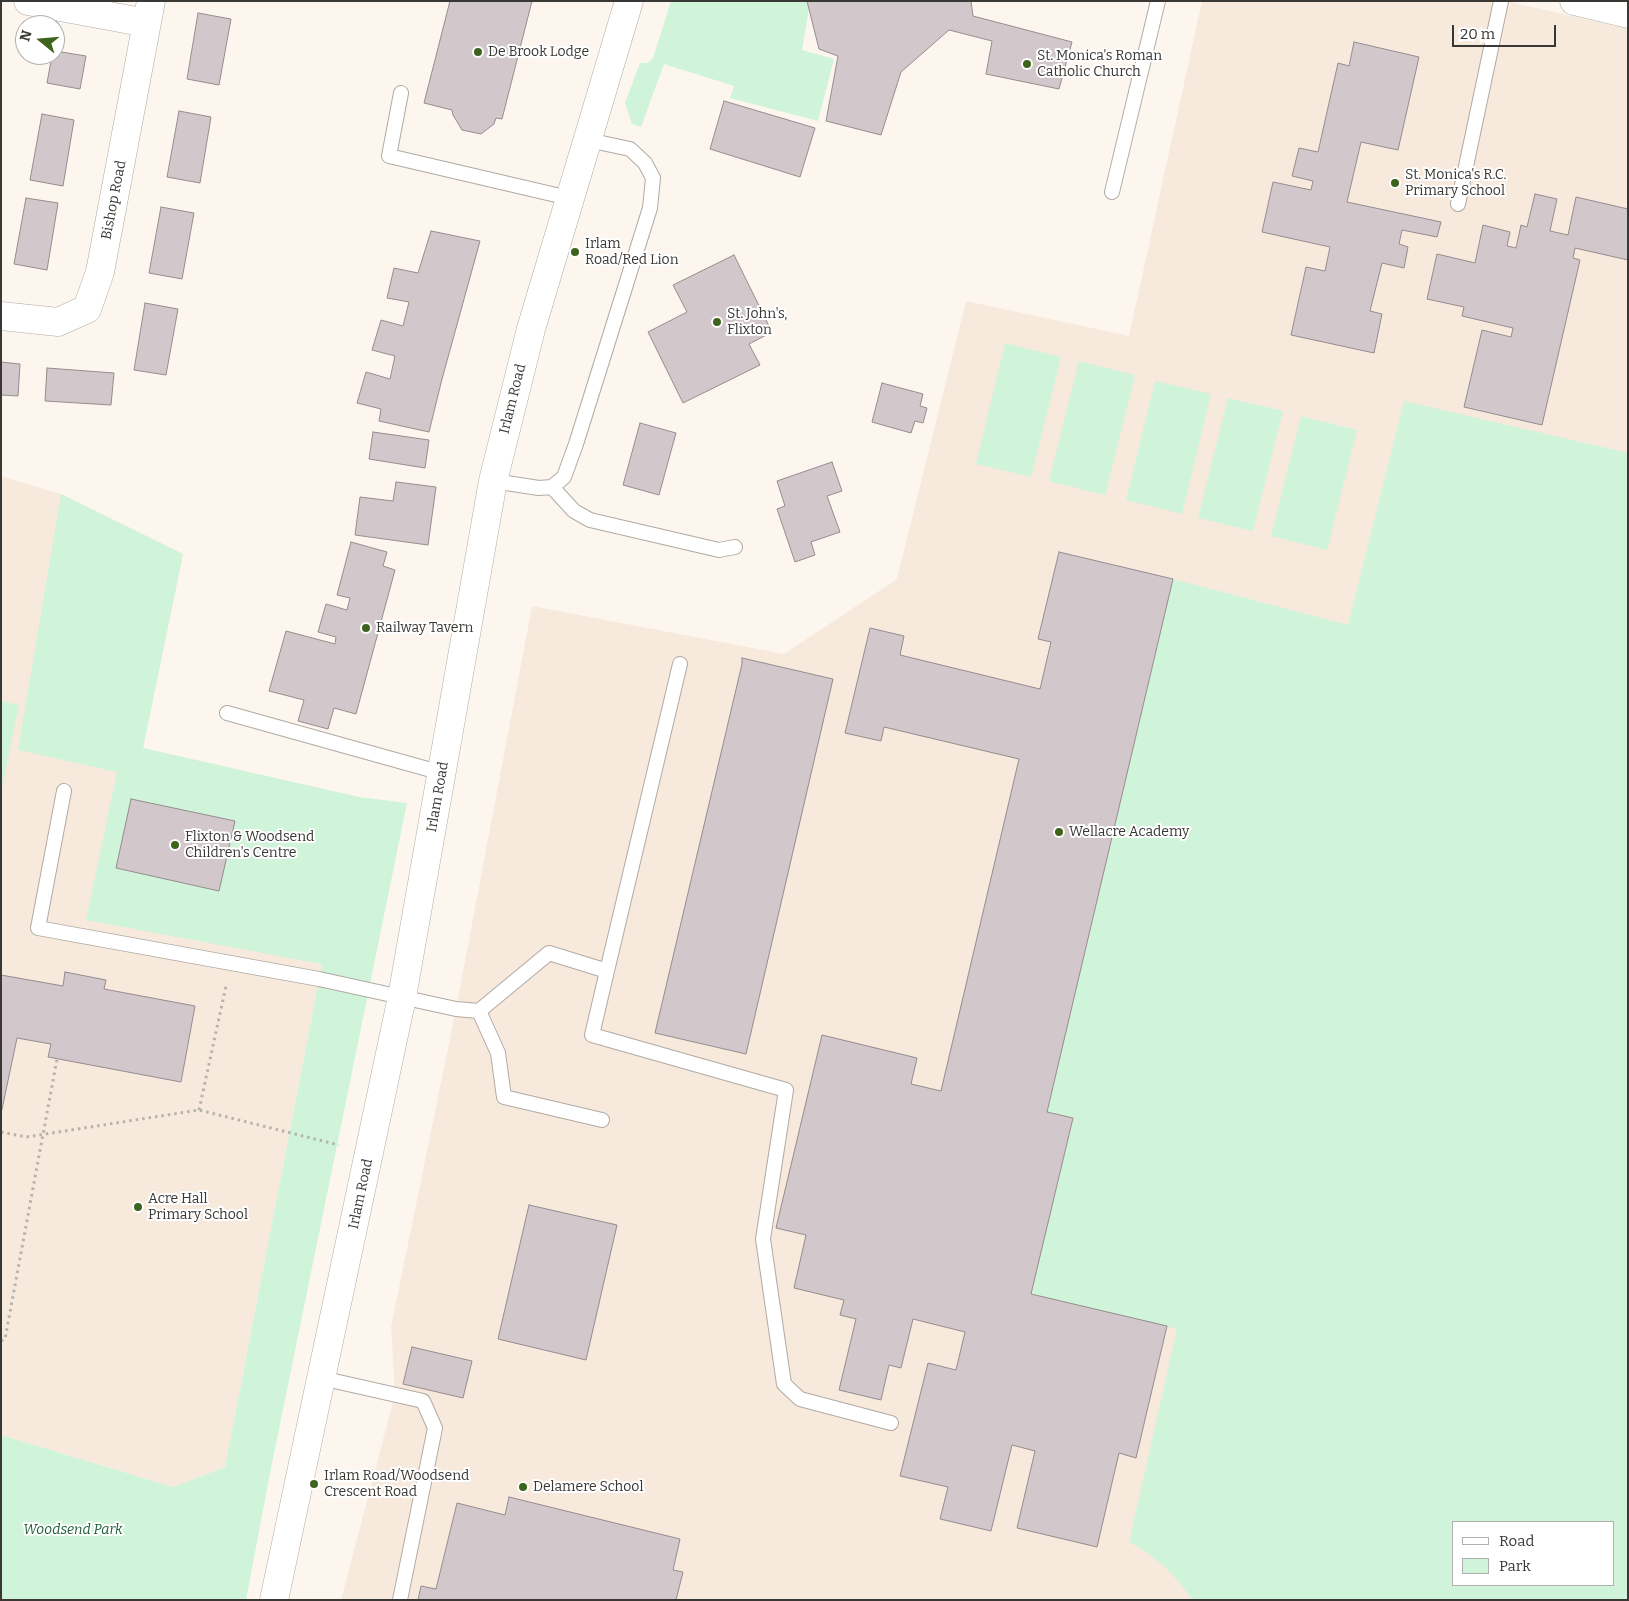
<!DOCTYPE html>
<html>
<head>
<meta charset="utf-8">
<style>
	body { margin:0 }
	#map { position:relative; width:1629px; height:1601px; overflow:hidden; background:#fdf6ee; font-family:Bitter,serif }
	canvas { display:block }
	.frame { position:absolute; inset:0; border:2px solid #3a3835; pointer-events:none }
	.legend { position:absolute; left:1452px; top:1521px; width:162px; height:65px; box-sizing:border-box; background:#fff; border:1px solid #b0afae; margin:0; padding:6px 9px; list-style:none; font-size:15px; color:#3a3835 }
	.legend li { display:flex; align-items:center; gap:10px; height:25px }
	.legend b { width:25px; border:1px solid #b0afae }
	.north { position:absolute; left:15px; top:15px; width:50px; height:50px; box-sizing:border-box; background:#fff; border:1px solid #b0afae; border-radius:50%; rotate:287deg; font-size:14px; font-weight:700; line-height:20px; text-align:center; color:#3a3835 }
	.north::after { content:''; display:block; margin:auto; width:18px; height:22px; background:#3d631c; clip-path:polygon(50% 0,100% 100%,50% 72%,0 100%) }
	.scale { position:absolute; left:1452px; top:25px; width:104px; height:22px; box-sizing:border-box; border:2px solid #3a3835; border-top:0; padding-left:6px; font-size:15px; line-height:18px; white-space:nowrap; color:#3a3835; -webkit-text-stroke:4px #fff; paint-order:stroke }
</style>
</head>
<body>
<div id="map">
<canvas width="1629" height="1601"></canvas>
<div class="frame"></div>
<ul class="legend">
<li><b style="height:6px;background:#fff"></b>Road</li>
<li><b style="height:14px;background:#cff4d9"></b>Park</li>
</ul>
<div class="north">N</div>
<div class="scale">20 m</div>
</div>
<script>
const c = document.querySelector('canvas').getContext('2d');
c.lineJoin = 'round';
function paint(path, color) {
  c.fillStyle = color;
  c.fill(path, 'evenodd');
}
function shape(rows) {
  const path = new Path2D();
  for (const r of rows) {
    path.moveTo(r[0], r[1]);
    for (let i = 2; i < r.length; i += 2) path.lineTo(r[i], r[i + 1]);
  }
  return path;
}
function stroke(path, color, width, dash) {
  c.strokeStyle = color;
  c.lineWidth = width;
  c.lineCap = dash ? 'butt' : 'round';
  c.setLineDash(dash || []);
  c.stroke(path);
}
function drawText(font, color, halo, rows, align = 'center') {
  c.font = font + ' Bitter,serif';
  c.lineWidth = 4;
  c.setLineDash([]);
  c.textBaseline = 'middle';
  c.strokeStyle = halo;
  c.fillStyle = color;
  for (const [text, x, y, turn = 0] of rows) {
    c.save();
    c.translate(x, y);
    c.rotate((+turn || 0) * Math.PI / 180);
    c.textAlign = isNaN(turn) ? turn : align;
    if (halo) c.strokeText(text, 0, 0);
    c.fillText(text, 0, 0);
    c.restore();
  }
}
const built = shape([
	[1202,1,1506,1,1628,29,1628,1600,341,1600,395,1394,391,1327,456,1009,532,606,784,654,897,579,966,301,1129,336],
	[1453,1522,1613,1522,1613,1585,1453,1585],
	[1,476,61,494,183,554,143,748,359,797,322,964,225,1467,173,1487,1,1435]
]);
const green = shape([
	[671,1,807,1,809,9,802,50,834,59,818,121,730,98,734,86,664,64,641,127,632,124,625,103,640,63,648,63,653,58],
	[1005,343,1061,357,1031,477,976,464],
	[1079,361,1135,375,1105,495,1049,481],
	[1155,381,1211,394,1182,514,1126,500],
	[1228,398,1283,411,1253,531,1198,518],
	[1404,401,1628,453,1628,1600,1192,1600,1181,1584,1163,1565,1146,1552,1129,1542,1177,1329,1031,1294,1073,1118,1047,1112,1173,579,1348,625],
	[1453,1522,1613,1522,1613,1585,1453,1585],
	[1301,416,1357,430,1327,550,1271,536],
	[61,494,183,554,143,748,359,797,407,803,270,1473,246,1600,1,1600,1,1435,173,1487,225,1467,322,964,86,920,117,772,18,750],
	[1,701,19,705,1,792]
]);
const building = shape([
	[450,1,532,1,502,119,496,118,494,124,481,134,462,130,453,115,452,110,424,103,450,1],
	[807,1,971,1,973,16,1072,42,1059,89,986,74,992,41,949,30,901,72,881,135,826,121,838,56,819,49,807,1],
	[198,13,231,19,219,85,187,79,198,13],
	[1354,42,1419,57,1398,150,1361,142,1347,202,1441,222,1437,237,1402,230,1399,244,1408,247,1404,268,1382,263,1370,311,1382,314,1374,353,1291,335,1306,267,1325,271,1330,247,1262,232,1273,182,1311,190,1313,181,1292,176,1299,148,1318,152,1338,63,1349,66,1354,42],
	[55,51,86,56,80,89,47,83,52,55,55,55,55,51],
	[724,101,815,128,800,177,710,149,724,101],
	[179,111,211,117,200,183,167,177,179,111],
	[42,114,74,120,63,186,30,180,42,114],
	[1535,194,1557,199,1550,231,1568,235,1576,197,1628,209,1628,260,1575,248,1573,258,1580,260,1542,425,1464,407,1482,330,1511,337,1513,328,1462,316,1464,307,1427,299,1437,254,1475,263,1483,225,1510,232,1507,246,1516,248,1521,225,1527,227,1535,194],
	[26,198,58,203,47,270,14,264,26,198],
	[161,207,194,213,182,279,149,273,161,207],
	[431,231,480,241,442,379,429,432,379,421,381,409,357,403,366,372,390,379,395,356,372,350,381,320,403,326,409,302,387,298,394,268,418,273,431,231],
	[734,255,772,332,749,344,760,365,683,403,648,332,687,312,673,285,734,255],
	[145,303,178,309,166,375,134,370,145,303],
	[1,362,20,364,18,396,1,395,1,362],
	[47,368,114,373,111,405,45,401,47,368],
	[882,383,923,394,920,406,927,408,923,423,915,421,911,433,872,422,882,383],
	[640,423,676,433,659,495,623,485,640,423],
	[373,432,429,440,425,468,369,459,373,432],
	[832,462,842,491,827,496,840,532,811,542,815,555,795,562,777,509,785,506,777,481,832,462],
	[396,482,436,487,428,545,355,535,360,497,393,501,396,482],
	[351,542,387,552,383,566,395,570,356,714,334,708,328,729,298,721,304,700,269,691,286,631,335,644,336,637,318,632,326,604,347,610,350,598,337,595,351,542],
	[1059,552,1173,579,1047,1112,1073,1118,1031,1294,1167,1326,1136,1458,1119,1453,1097,1547,1017,1528,1035,1451,1012,1445,991,1531,940,1519,948,1487,900,1476,928,1363,956,1370,965,1332,913,1319,901,1368,889,1365,881,1400,839,1390,856,1319,840,1315,844,1300,794,1288,806,1235,776,1228,822,1035,917,1058,911,1084,941,1091,1019,759,884,727,881,741,845,733,870,628,904,636,900,655,1040,689,1051,642,1038,639,1059,552],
	[742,658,833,679,746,1054,655,1033,742,664,742,658],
	[131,799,235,821,219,891,116,868,131,799],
	[65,972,106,980,104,989,195,1006,181,1082,48,1057,51,1044,17,1038,1,1114,1,975,63,986,65,972],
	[529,1205,617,1225,586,1360,498,1339,529,1205],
	[412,1347,472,1361,463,1398,403,1384,412,1347],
	[509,1497,680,1539,673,1570,683,1572,676,1600,418,1600,421,1586,436,1589,457,1503,505,1515,509,1497]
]);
const path = shape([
	[199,1110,226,986],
	[1,1132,26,1137,199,1110,339,1145],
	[1,1341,5,1339,57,1059]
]);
const service = shape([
	[401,93,389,156,569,198],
	[1112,192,1158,1],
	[1458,204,1501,1],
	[493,481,539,488,552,487,564,477,576,444,650,208,653,178,645,163,630,149,588,140],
	[552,487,574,511,590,520,719,550,735,547],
	[227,713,442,773],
	[64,791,38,928,319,979,456,1009,479,1011,549,953,607,971,680,664],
	[607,971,592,1035,786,1090,763,1239,784,1384,800,1399,891,1423],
	[479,1011,498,1053,504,1097,602,1120],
	[321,1378,423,1401,435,1428,400,1600]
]);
const minor = shape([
	[28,1,147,23],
	[1574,1,1628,14],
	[1,316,58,322,87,309,100,272,151,1]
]);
const tertiary = shape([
	[274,1600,402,997,493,481,531,329,629,1]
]);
const markers = [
	[478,52,5,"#3d631c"],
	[1027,64,5,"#3d631c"],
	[1395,183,5,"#3d631c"],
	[575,252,5,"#3d631c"],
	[717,322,5,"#3d631c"],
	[366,628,5,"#3d631c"],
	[1059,832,5,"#3d631c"],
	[175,845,5,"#3d631c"],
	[138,1207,5,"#3d631c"],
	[314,1484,5,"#3d631c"],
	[523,1487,5,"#3d631c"]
];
const poiNames = [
	["De Brook Lodge",488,52],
	["St. Monica's Roman",1037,56],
	["Catholic Church",1037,72],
	["St. Monica's R.C.",1405,175],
	["Primary School",1405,191],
	["Irlam",585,244],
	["Road/Red Lion",585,260],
	["St. John's,",727,314],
	["Flixton",727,330],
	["Railway Tavern",376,628],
	["Wellacre Academy",1069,832],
	["Flixton & Woodsend",185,837],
	["Children's Centre",185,853],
	["Acre Hall",148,1199],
	["Primary School",148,1215],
	["Irlam Road/Woodsend",324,1476],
	["Crescent Road",324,1492],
	["Delamere School",533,1487]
];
const streetNames = [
	["Bishop Road",114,200,-79],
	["Irlam Road",513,399,-76],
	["Irlam Road",438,797,-80],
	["Irlam Road",361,1194,-78]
];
const parkNames = [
	["Woodsend Park",73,1530]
];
paint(built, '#f7eadd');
paint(green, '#cff4d9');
paint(building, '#d2c7ca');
stroke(building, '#968c8f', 1);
stroke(service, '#b1aaa3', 16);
stroke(minor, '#b1aaa3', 29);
stroke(tertiary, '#b1aaa3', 29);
stroke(path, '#b7b2ac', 3, [2.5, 4]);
stroke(service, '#fff', 14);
stroke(minor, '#fff', 28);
stroke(tertiary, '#fff', 28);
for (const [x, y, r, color] of markers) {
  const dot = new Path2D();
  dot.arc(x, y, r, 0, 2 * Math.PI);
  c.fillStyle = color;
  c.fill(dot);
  stroke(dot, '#fff', 2);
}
drawText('14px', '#3a3835', '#fff', poiNames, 'left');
drawText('14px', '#3a3835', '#fff', streetNames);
drawText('italic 14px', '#1b5d36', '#fff', parkNames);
</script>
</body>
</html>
